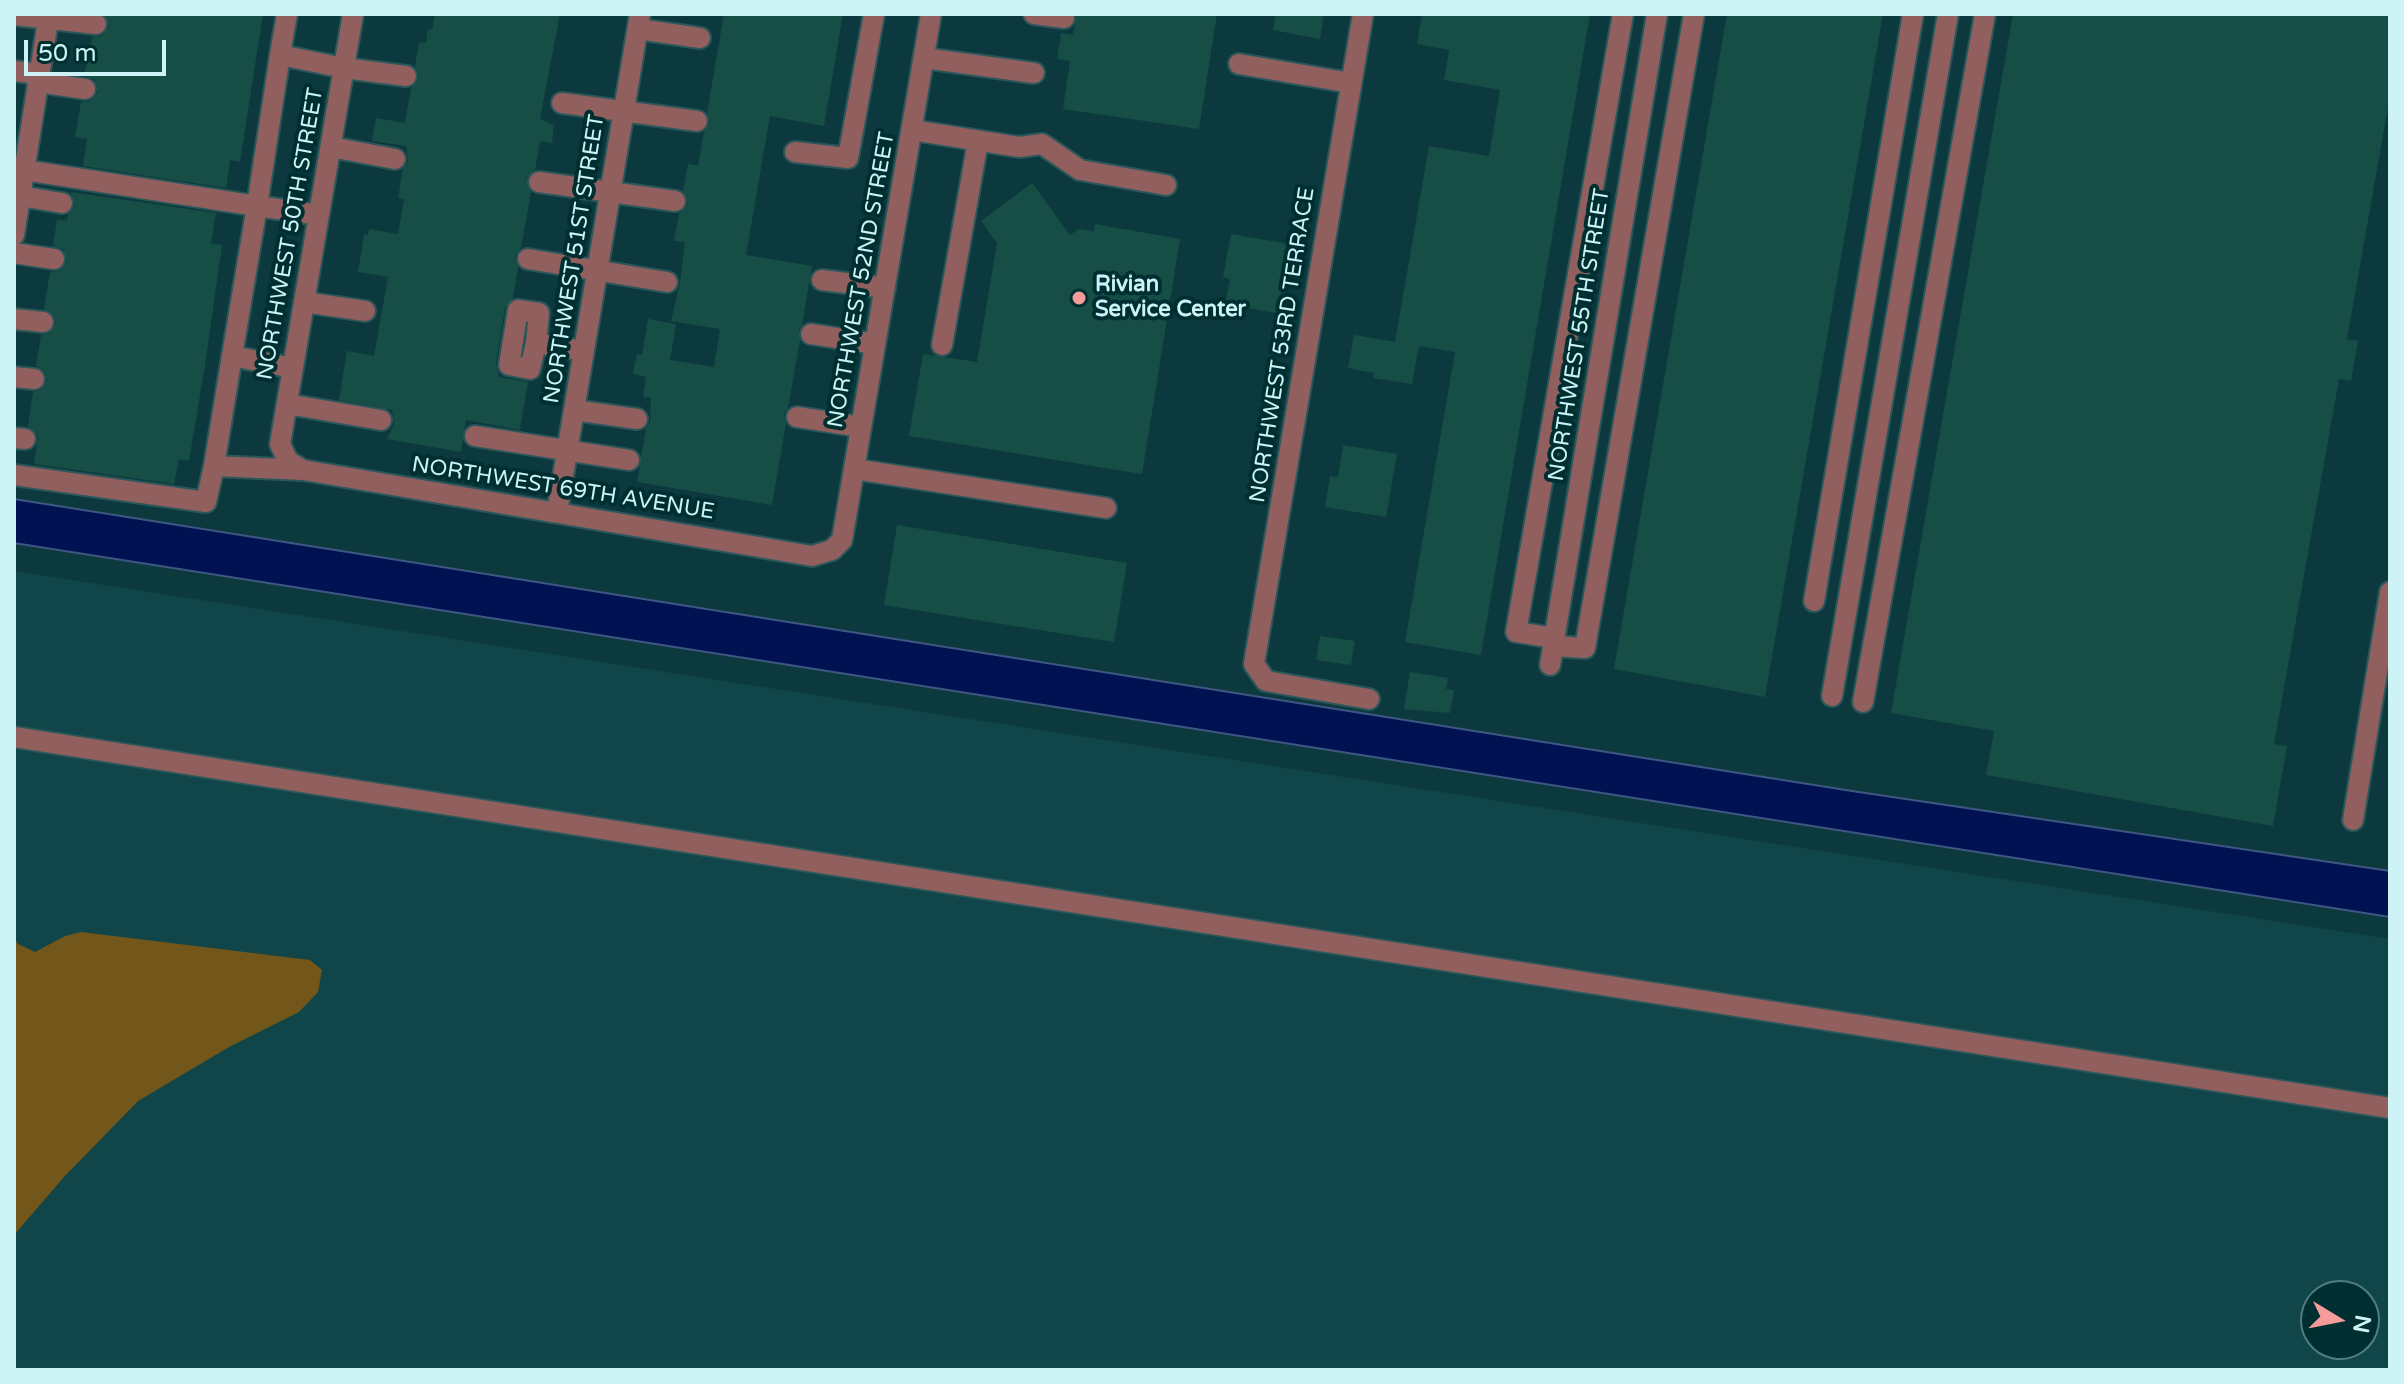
<!DOCTYPE html>
<html>
<head>
<meta charset="utf-8">
<style>
	body { margin:0 }
	#map { position:relative; width:2404px; height:1384px; overflow:hidden; background:#0c393d; font-family:"Varela Round",sans-serif }
	canvas { display:block }
	.frame { position:absolute; inset:0; border:16px solid #cdf3f6; pointer-events:none }
	.north { position:absolute; left:2300px; top:1280px; width:80px; height:80px; box-sizing:border-box; background:#002f32; border:2px solid #527d80; border-radius:50%; rotate:100deg; font-size:22px; font-weight:700; line-height:32px; text-align:center; color:#cdf3f6 }
	.north::after { content:''; display:block; margin:auto; width:28px; height:36px; background:#f59b99; clip-path:polygon(50% 0,100% 100%,50% 72%,0 100%) }
	.scale { position:absolute; left:24px; top:40px; width:142px; height:36px; box-sizing:border-box; border:4px solid #cdf3f6; border-top:0; padding-left:10px; font-size:24px; line-height:28px; white-space:nowrap; color:#cdf3f6; -webkit-text-stroke:6px #002f32; paint-order:stroke }
</style>
</head>
<body>
<div id="map">
<canvas width="2404" height="1384"></canvas>
<div class="frame"></div>
<div class="north">N</div>
<div class="scale">50 m</div>
</div>
<script>
const c = document.querySelector('canvas').getContext('2d');
c.lineJoin = 'round';
function paint(path, color) {
  c.fillStyle = color;
  c.fill(path, 'evenodd');
}
function shape(rows) {
  const path = new Path2D();
  for (const r of rows) {
    path.moveTo(r[0], r[1]);
    for (let i = 2; i < r.length; i += 2) path.lineTo(r[i], r[i + 1]);
  }
  return path;
}
function stroke(path, color, width, dash) {
  c.strokeStyle = color;
  c.lineWidth = width;
  c.lineCap = dash ? 'butt' : 'round';
  c.setLineDash(dash || []);
  c.stroke(path);
}
function drawText(font, color, halo, rows, align = 'center') {
  c.font = font + ' "Varela Round",sans-serif';
  c.lineWidth = 8;
  c.setLineDash([]);
  c.textBaseline = 'middle';
  c.strokeStyle = halo;
  c.fillStyle = color;
  for (const [text, x, y, turn = 0] of rows) {
    c.save();
    c.translate(x, y);
    c.rotate((+turn || 0) * Math.PI / 180);
    c.textAlign = isNaN(turn) ? turn : align;
    if (halo) c.strokeText(text, 0, 0);
    c.fillText(text, 0, 0);
    c.restore();
  }
}
const built = shape([
	[14,571,2390,939,2390,1370,14,1370],
	[2316,1296,2364,1296,2364,1344,2316,1344]
]);
const green = shape([
	[81,932,310,960,322,970,318,992,299,1012,229,1047,138,1101,64,1177,14,1235,14,938,18,944,35,952,65,936]
]);
const water = shape([
	[14,499,1852,791,2390,871,2390,917,14,543,14,499]
]);
const building = shape([
	[104,14,263,14,240,162,230,160,226,188,83,166,87,139,75,137,81,102,90,101,98,92,94,79,84,76,92,37,102,36,109,26],
	[435,14,560,14,540,119,554,125,552,143,540,141,535,170,526,179,531,192,521,248,515,256,518,267,513,298,505,308,496,363,499,377,528,382,520,430,466,420,461,452,387,439,394,423,392,410,339,400,347,351,374,356,388,277,358,272,364,235,368,235,369,229,398,234,404,199,398,198,403,169,408,161,406,146,372,141,376,118,405,123,411,88,419,78,415,66,419,42,426,43,428,29,432,30],
	[724,14,843,14,824,126,770,116,746,255,812,266,802,325,798,331,800,340,788,408,784,414,786,423,772,505,637,482,646,428,650,422,651,398,643,397,646,377,633,374,637,354,642,355,648,319,676,324,670,360,714,367,720,329,671,321,680,283,685,242,674,241,679,213,688,204,683,191,688,164,698,166,704,132,710,123,707,113],
	[1077,14,1217,14,1199,129,1063,109,1070,61,1057,59,1061,33,1073,35],
	[1276,14,1324,14,1320,39,1273,30],
	[1422,14,1590,14,1481,655,1405,642,1455,352,1419,346,1412,384,1373,378,1374,373,1348,368,1354,335,1395,342,1429,146,1489,156,1500,90,1444,80,1449,50,1417,44],
	[1727,14,1883,14,1765,697,1614,669],
	[2013,14,2390,14,2390,96,2347,339,2358,341,2351,381,2339,379,2274,744,2287,746,2273,826,1986,775,1994,731,1891,713],
	[1032,183,1070,235,1079,229,1094,231,1095,224,1180,239,1142,474,909,436,923,354,977,362,997,243,981,221],
	[71,192,216,213,211,243,222,245,205,365,189,461,179,459,174,484,34,464,38,436,28,426,33,392,40,390,47,381,45,373,36,366,41,335,49,333,56,324,54,316,44,309,50,272,59,271,67,262,63,249,53,246,57,219,67,221,68,214,75,206],
	[1231,234,1294,245,1282,314,1225,304,1230,279,1223,277],
	[1343,445,1397,454,1386,517,1325,507,1330,476,1338,477],
	[897,525,1127,563,1114,642,884,605],
	[1320,636,1355,641,1351,665,1316,660],
	[1410,672,1448,678,1446,689,1454,690,1450,713,1404,709]
]);
const minor = shape([
	[287,14,280,55,344,68,406,76],
	[353,14,280,444,288,461,303,470,812,556,832,550,842,540,931,14],
	[1034,14,1064,18],
	[1363,14,1254,664,1266,681,1369,699],
	[14,15,96,24],
	[638,29,700,38],
	[280,55,257,206,319,215],
	[924,58,1034,73],
	[1239,64,1351,83],
	[14,71,39,74],
	[37,82,85,89],
	[562,103,697,121],
	[912,130,1019,147,1042,144,1080,170,1166,185],
	[331,147,395,159],
	[795,152,848,158,874,14],
	[24,170,257,206,232,356,293,368],
	[539,182,675,201],
	[14,195,62,203],
	[14,235,49,14],
	[14,253,54,259],
	[528,259,667,282],
	[822,280,885,288],
	[304,302,365,311],
	[14,319,43,322],
	[811,334,875,344],
	[536,343,530,369,509,365,518,310,539,313,536,343,584,351],
	[942,345,978,141],
	[232,356,214,466,303,470],
	[14,377,34,379],
	[287,404,381,420],
	[574,410,637,419],
	[797,417,861,427],
	[475,436,629,460],
	[14,438,25,439],
	[854,469,1106,508],
	[14,475,206,502,214,466],
	[557,512,640,14],
	[1814,601,1913,14],
	[1554,638,1516,632,1623,14],
	[1553,646,1585,648,1694,14],
	[1550,665,1657,14],
	[1832,696,1948,14],
	[1863,702,1985,14],
	[14,737,2390,1108],
	[2353,820,2390,592]
]);
const markers = [
	[1079,298,8,"#f59b99"]
];
const streetNames = [
	["NORTHWEST 50TH STREET",291,234,-80],
	["NORTHWEST 51ST STREET",575,259,-81],
	["NORTHWEST 52ND STREET",862,280,-80],
	["NORTHWEST 55TH STREET",1580,335,-81],
	["NORTHWEST 53RD TERRACE",1283,345,-81],
	["NORTHWEST 69TH AVENUE",563,489,9]
];
const poiNames = [
	["Rivian",1095,285],
	["Service Center",1095,310]
];
paint(built, '#104649');
paint(green, '#73561a');
paint(water, '#001251');
stroke(water, '#3e5682', 2);
paint(building, '#164e46');
stroke(minor, '#2b575b', 24);
stroke(minor, '#915f5d', 20);
for (const [x, y, r, color] of markers) {
  const dot = new Path2D();
  dot.arc(x, y, r, 0, 2 * Math.PI);
  c.fillStyle = color;
  c.fill(dot);
  stroke(dot, '#002f32', 3);
}
drawText('22px', '#cdf3f6', '#002f32', streetNames);
drawText('bold 22px', '#cdf3f6', '#002f32', poiNames, 'left');
</script>
</body>
</html>
